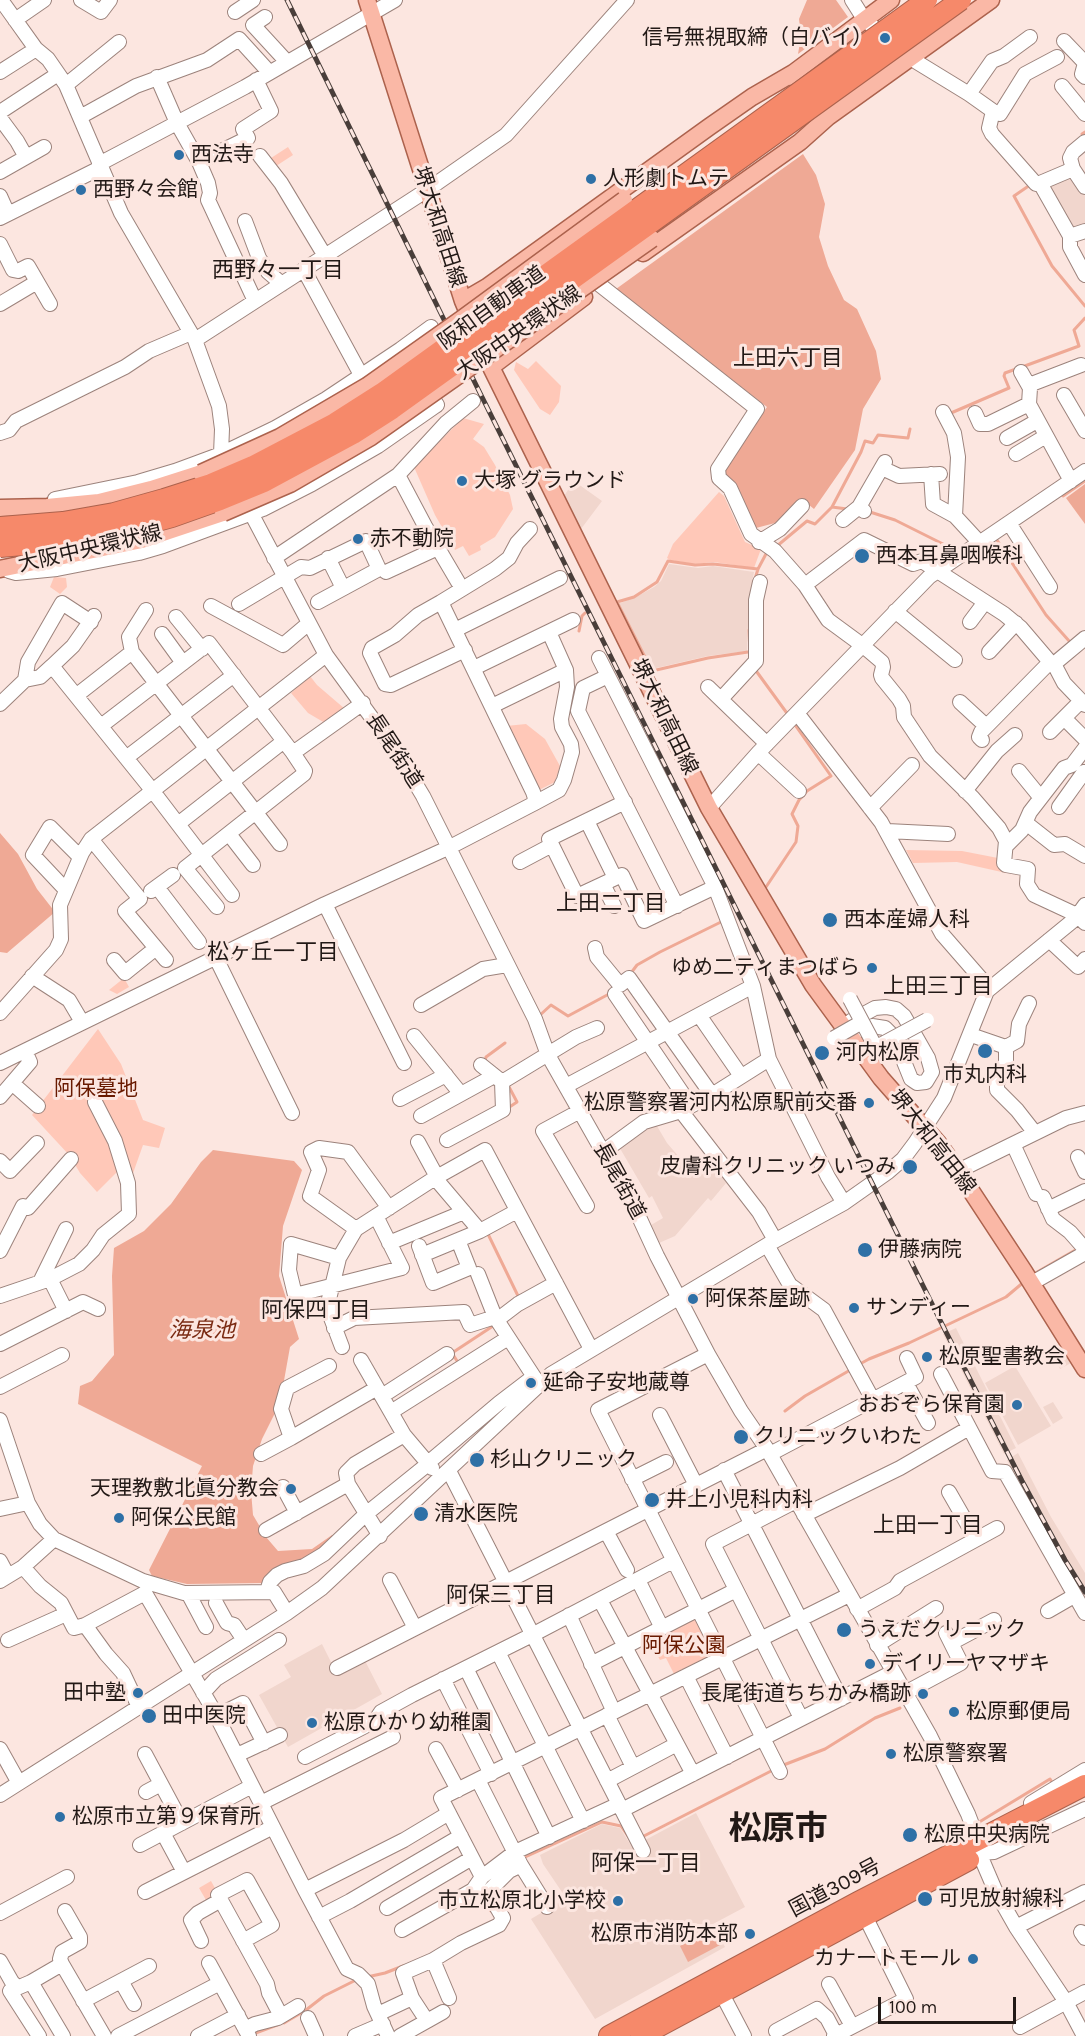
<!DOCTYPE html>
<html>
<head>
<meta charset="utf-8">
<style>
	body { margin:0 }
	#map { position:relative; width:1085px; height:2036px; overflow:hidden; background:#fce6e0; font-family:Karla,sans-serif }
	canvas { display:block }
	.scale { position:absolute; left:878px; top:1997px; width:138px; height:27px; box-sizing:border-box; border:3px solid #221916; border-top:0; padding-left:8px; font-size:18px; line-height:21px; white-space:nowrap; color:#221916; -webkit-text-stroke:4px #fce6e0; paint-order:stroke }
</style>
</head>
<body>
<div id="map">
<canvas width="1085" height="2036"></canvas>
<div class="scale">100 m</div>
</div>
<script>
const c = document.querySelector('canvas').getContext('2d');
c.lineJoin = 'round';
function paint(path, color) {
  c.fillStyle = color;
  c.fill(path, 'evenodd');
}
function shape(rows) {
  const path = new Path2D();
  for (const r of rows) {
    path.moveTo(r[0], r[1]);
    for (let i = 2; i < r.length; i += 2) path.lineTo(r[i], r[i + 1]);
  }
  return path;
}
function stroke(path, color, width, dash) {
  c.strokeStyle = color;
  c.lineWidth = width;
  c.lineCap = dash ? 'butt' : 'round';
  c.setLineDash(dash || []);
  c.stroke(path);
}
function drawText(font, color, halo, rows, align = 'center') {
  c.font = font + ' Karla,"Noto Sans JP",sans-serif';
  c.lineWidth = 6;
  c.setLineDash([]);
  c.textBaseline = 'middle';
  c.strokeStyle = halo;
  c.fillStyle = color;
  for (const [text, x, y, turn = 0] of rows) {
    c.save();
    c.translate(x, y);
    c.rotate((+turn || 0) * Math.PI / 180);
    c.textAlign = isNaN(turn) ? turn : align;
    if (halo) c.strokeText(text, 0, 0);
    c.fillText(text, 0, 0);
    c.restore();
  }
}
const built = shape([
	[1074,177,1085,196,1085,227,1071,232,1045,188],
	[574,481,602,501,581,529,564,496],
	[669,564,698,568,713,566,754,572,749,599,747,651,708,656,652,669,618,604,636,597,654,587,661,581],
	[654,1121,667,1143,692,1172,698,1173,718,1168,726,1183,711,1201,708,1198,675,1236,659,1243,651,1225,663,1218,652,1196,649,1198,618,1145],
	[956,1328,1016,1448,1004,1454,943,1334],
	[1060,1343,1071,1363,1060,1369,1049,1349],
	[1015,1366,1051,1426,1018,1445,985,1383],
	[1053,1402,1063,1418,1053,1424,1043,1407],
	[1018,1453,1051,1517,1085,1573,1085,1598,1041,1524,1007,1460],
	[322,1644,334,1668,361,1653,382,1694,288,1747,259,1695,291,1677,284,1665],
	[696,1813,745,1907,713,1924,725,1947,595,2019,531,1919,566,1898,543,1864,540,1855,602,1824,620,1828,632,1847]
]);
const green = shape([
	[288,147,293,155,273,168,268,160],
	[536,361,561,386,559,402,550,415,540,409,514,370,516,362,528,369],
	[463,418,484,424,473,439,484,447,495,465,510,495,513,509,495,537,480,546,481,550,469,556,463,546,455,550,435,515,414,467],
	[719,492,724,496,745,542,761,549,754,568,714,562,694,564,670,560,667,558,673,544],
	[54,577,66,578,67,587,60,594,50,587],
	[310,676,317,685,345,709,325,723,308,713,291,693],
	[526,724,545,739,560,766,555,782,537,791,506,726],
	[906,850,962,851,1003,859,1010,869,1006,873,957,862,913,863],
	[124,978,129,987,117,994,109,990],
	[98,1029,121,1064,143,1120,165,1128,159,1148,143,1145,132,1176,119,1170,97,1192,80,1173,70,1156,32,1115],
	[689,1616,697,1619,714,1653,713,1658,676,1678,666,1658,660,1660,648,1638],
	[211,1881,216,1890,214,1896,206,1900,199,1888]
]);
const forest = shape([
	[1085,484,1085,524,1066,498]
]);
const water = shape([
	[807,0,836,0,848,17,798,54,801,36,799,19],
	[803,154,816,175,825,204,819,237,828,266,844,300,857,309,876,351,881,379,863,409,855,450,814,509,803,500,775,523,756,528,735,482,725,476,724,468,767,407,616,289],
	[0,833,18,854,37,889,55,912,7,953,0,952],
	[213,1150,294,1161,302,1170,283,1226,279,1276,299,1339,290,1347,280,1403,262,1439,253,1466,251,1491,253,1515,266,1537,278,1551,312,1549,332,1535,335,1539,313,1559,263,1583,187,1584,152,1576,149,1570,202,1466,78,1404,80,1386,92,1381,114,1355,112,1276,114,1248,144,1231,171,1204,201,1162],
	[712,1929,720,1945,688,1962,680,1946]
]);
const stream = shape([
	[1082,134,1085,132],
	[1030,185,1014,196,1052,266,1085,306],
	[1022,367,1079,346,1074,330,1085,318],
	[951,413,1009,388,1004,376,1005,373,1016,369],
	[1063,496,1085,481],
	[832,507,861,452,865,441,873,443,878,435,908,438,910,429],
	[870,512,895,520,953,549],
	[997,540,1046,615,1070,642],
	[777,546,807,521,815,524,832,507,847,509],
	[755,579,758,569],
	[749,630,750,656],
	[579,631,582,616,585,613],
	[748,652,708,658,652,671,617,602,634,597,657,582,668,561,695,565,713,564,758,569,767,552],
	[754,668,789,716],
	[766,887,796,842,798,826,792,814,799,800,807,791,831,776,793,722],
	[631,973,637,965,660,952,723,921],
	[539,1016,551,1005,568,1016,609,994],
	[485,1061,486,1057,505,1043],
	[508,1108,517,1102,508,1085],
	[487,1232,519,1298],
	[1032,1275,1079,1248],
	[457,1365,459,1364,452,1353,493,1326],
	[858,1365,869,1359,909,1343,1006,1297,1025,1281],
	[785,1411,805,1396,852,1369],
	[781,1766,825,1749,875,1718,900,1708],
	[976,1824,1050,1779,1053,1784],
	[640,1838,775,1769],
	[523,1858,602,1822,621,1826,630,1839],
	[479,1891,491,1911],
	[367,1977,385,1973,403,1966],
	[284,2023,306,2010,324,1996,358,1979],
	[253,2034,277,2025]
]);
const minor = shape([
	[1,0,36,49,48,59,66,85,121,213,195,340,219,406,222,429,221,454,228,469],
	[81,0,101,12,110,0],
	[852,0,864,19,886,38],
	[235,12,253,0],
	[265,17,253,25,287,62],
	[15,20,44,0],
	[1064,41,1085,63,1082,74,1085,77],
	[902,53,969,94,993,111,989,128,992,134,1036,184,1040,183],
	[0,72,36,49],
	[157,77,177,123,199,162,208,183,210,193,208,200,255,301],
	[66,85,119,42],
	[1062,86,1085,114],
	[969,94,992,61,1004,56,1030,37],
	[0,112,58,74],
	[1000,114,1025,74,1057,57],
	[80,117,136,86,207,60,239,39,269,72],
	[0,118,17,141,26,157],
	[1085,142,1073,152,1070,158,1073,169,1040,183,1070,236,1070,247,1085,275],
	[260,156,281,183,325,256],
	[199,162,248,138,243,129,271,111,256,80],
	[99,164,245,87,395,0],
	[1073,169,1085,187],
	[0,172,44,147],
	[0,196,8,214],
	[0,218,100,168],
	[245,221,259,258,268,272,282,284],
	[1070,236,1085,231],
	[0,244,13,270,18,271,28,266,50,304],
	[304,270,361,375],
	[600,285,757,409,718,469,719,478,730,488,751,534,775,551,805,585,828,620,862,645,882,662,883,667,881,675,882,678,899,699,903,706,904,717,930,756,973,798,999,828,1006,841,1004,863,1006,865,1028,869,1027,884,1034,895,1077,915,1085,923],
	[0,304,37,282],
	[195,340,427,190,506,135,627,0],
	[401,349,431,327],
	[1021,372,1030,388,1029,404,1071,481],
	[1029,385,1081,365],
	[1064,395,1085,431],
	[943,412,954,433,958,457,955,516,979,542],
	[975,413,980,424,988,424,1029,404],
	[0,433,9,430,16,421,125,367,149,351,191,333],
	[1007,438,1037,421],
	[1016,454,1046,436],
	[882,468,899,476,940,474],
	[931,474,933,504,955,516],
	[241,494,326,655,396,751,423,796,535,1019,548,1055,603,1152,621,1178,657,1256,708,1354,741,1411,767,1449,930,1736,968,1814,978,1840,983,1862,995,1890,1016,1927,1066,2002,1084,2036],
	[55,499,138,482,175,471,221,454,275,428,326,399,401,349,412,366],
	[859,507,885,462],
	[843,520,859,507,864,511],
	[1009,523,1050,587],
	[759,542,780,529,802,506],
	[274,558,398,475],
	[328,558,343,588],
	[9,571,16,573,57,569,139,553,163,546,263,509,312,484,378,446,434,407,437,405,425,387],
	[386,572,438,548],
	[458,582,425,526,398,475,446,423,473,401],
	[805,585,864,540,913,564,922,561,1004,614,1021,628,1050,662,1054,664,1064,683,1085,705],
	[441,602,418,615,395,635,372,648,370,653,385,684,391,685,465,650],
	[239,604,301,567,310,568,366,541,379,569,318,602],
	[211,606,283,645,309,623],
	[895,611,955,660],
	[176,617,202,649],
	[970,622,985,602],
	[455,630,560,578],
	[162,634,183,663],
	[132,652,129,637,146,610],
	[989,652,1016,623],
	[599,658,715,887,753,986,769,1059,828,1177,844,1203],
	[1054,664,1085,638],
	[52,666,73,646,94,616],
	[474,668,573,620],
	[608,676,583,688,578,711,677,906],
	[25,680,28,662,62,603,91,622],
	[708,687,767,744],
	[77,695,132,652,280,844],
	[721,699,756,661,756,600,760,582],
	[960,702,986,726],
	[0,704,25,680,40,677,52,666,152,790,232,895],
	[492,706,566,670],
	[797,713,881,822,942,934,983,981,987,991],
	[1064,718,1085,739],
	[101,726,209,643,293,753,363,703],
	[1050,732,1081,701],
	[982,740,979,737,981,732,1050,662],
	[758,753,799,791],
	[126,758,234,675],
	[1019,771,1041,798],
	[965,791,997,751,1015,735],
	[625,802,549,839,577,896,622,875,644,921,715,887],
	[533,804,559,790,564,780,572,752,571,744,562,727,561,719,567,687,566,670,549,632],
	[1059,807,1084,772],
	[709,808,758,753,929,577,1085,471],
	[870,808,912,765],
	[587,821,615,878],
	[1026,823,1054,845,1065,844,1085,856],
	[178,824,284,741],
	[887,831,948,834],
	[229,834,253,865],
	[91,839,140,899,125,911,166,960],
	[1007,845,1022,830,1030,812,1064,768,1072,765,1085,748],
	[520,862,552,845],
	[603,884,614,906],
	[157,887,199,942],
	[65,889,33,855,50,827,80,857],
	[151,891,173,875],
	[325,904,404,1063],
	[217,907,185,868,304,774,305,771,293,753],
	[1049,940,1078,967,1085,959],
	[595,948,597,957,620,985,629,978,712,1095],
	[216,958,292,1113],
	[114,960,125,973,156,948],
	[32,976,69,1000,82,1022],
	[615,994,691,1106],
	[421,1005,483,969,507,965],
	[886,1007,896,1009,904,1016,928,1058,932,1072,926,1082,917,1083,911,1079,894,1037,885,1028,872,1026,849,1034,851,1021,875,1008,886,1007],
	[0,1013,56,950,61,939,60,905,82,853,91,839,326,655],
	[699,1015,741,1076],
	[971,1035,1006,1047,1017,1041,1019,1024,1029,1003],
	[414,1036,461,1094],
	[1006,1047,1006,1066,997,1083,997,1090,1017,1110,1035,1133],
	[0,1063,325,904,450,847,533,804,535,798,533,792,441,602,495,569,509,558,517,543,530,529],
	[481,1065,501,1081],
	[12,1083,38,1106],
	[566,1086,753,986],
	[0,1097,30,1062,25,1051],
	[400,1099,446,1075],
	[580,1111,543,1131,587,1206],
	[681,1111,759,1212,775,1240],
	[421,1116,494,1076],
	[447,1140,503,1110,502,1082,576,1037,597,1028],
	[418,1142,437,1177],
	[1013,1144,1036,1194],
	[603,1152,644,1122,681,1111,712,1095,769,1059],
	[1078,1157,1085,1172],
	[0,1161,10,1171,37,1143],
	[958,1171,1066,1118,1085,1113],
	[435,1178,480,1231],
	[1043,1197,1053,1219,1070,1232,1085,1249],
	[1048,1209,1085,1191],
	[356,1229,310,1196,319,1170,311,1152,319,1148,348,1152,389,1208],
	[389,1243,464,1212],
	[767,1245,790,1285,824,1310,873,1400],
	[419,1246,433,1283,469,1268,458,1240],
	[0,1251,23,1206,28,1208,71,1159],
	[422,1255,480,1231,517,1211],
	[339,1258,291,1244,289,1270,295,1295,402,1268,376,1216],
	[478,1274,495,1317,538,1383],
	[50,1279,66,1311],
	[40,1282,66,1229],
	[1032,1283,1085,1253],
	[0,1296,50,1279,79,1264,93,1250,103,1235,129,1214,128,1183,115,1141,95,1102],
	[497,1320,518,1304,556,1283],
	[334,1328,354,1318,464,1312,470,1325,495,1317],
	[0,1344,83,1302,98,1309],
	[342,1347,331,1318,329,1299,339,1258,356,1229,435,1178,485,1150,591,1349],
	[708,1354,598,1410,780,1772],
	[361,1360,404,1435,432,1468],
	[329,1366,287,1388,281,1409,291,1438,377,1388],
	[941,1374,992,1471,1005,1472,1085,1613],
	[906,1383,928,1423],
	[0,1387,62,1355],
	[382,1396,447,1354],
	[391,1412,508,1338],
	[660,1415,696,1485],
	[0,1420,28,1503,40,1524,54,1539,143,1581,184,1593,274,1592,287,1613],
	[261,1454,291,1438],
	[770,1454,916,1377,907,1358],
	[429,1462,499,1403,533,1377],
	[724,1470,841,1699],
	[449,1471,643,1851],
	[632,1479,666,1462],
	[283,1487,297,1513],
	[949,1492,976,1539],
	[796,1501,713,1544,801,1718],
	[0,1509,28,1503],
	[804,1515,900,1468,969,1428],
	[266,1530,348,1484],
	[606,1531,627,1570],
	[380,1536,348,1484,346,1473,355,1464,404,1435],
	[0,1561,8,1576],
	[23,1567,40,1586,61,1603,74,1628,85,1625,106,1654,123,1673,139,1707],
	[390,1580,415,1628],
	[638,1580,662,1628],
	[0,1581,23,1567,54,1539],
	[267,1591,270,1582,277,1575,285,1571,304,1566,324,1554,366,1514,428,1464],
	[188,1593,206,1627],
	[600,1600,693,1774],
	[216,1603,227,1623,234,1625,244,1640],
	[857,1609,895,1588,900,1581,997,1528],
	[1048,1611,1074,1596],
	[569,1615,614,1712],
	[85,1625,145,1593,214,1711,305,1890,347,1969,358,1974,368,1984,374,2006,388,2036],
	[8,1640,66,1614],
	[951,1643,994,1620],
	[877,1645,936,1608],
	[498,1652,583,1821],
	[591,1664,736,1590],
	[337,1668,767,1449],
	[466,1668,549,1837],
	[686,1676,727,1757],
	[443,1679,491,1774],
	[203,1693,216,1679,279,1640],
	[905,1693,961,1663,946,1633],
	[607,1715,633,1767],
	[217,1716,243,1703,264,1743],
	[0,1749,19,1783],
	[436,1749,458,1790],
	[145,1754,182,1823],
	[237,1755,280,1735],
	[305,1757,375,1721,381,1712,412,1695,532,1635,673,1561],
	[607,1781,677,1744],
	[146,1792,161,1784],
	[0,1795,287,1613,322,1588,551,1374,767,1245,844,1203,888,1172,903,1159,915,1143,944,1098,987,991,1075,919,1085,905],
	[261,1803,393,1737],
	[1031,1803,1085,1770],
	[622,1810,893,1672],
	[163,1833,184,1872],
	[140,1845,252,1786],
	[981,1853,994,1852,1085,1809],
	[521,1865,547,1907],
	[482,1877,441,1798,849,1595],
	[305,1890,404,1840,449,1813],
	[145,1892,273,1827],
	[387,1908,472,1858],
	[0,1913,67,1877],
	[319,1917,350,1901,461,1836],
	[1016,1927,1085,1892],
	[402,1930,473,1890,482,1877,515,1852,619,1804],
	[1081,1932,1085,1938],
	[201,1941,191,1920,198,1913,221,1900],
	[243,1941,272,1925,247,1880,218,1895,267,1984,269,1993,281,2016],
	[433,1960,449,1998],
	[0,1961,12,1982,17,1987],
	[209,1963,249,2036],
	[62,1964,60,1959,62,1952,80,1942,80,1937,65,1911],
	[121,1981,134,2004],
	[31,1982,63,2036],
	[829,1984,852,2026],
	[722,1994,744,2036],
	[83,2001,149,1966],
	[378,2014,412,1998],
	[308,2018,316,2036],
	[427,2021,443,2012],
	[1020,2027,1085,1992],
	[245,2029,255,2024,278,2018,298,2006],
	[776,2031,817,2009,827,2018,836,2035],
	[39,2036,10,1991,31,1982,62,1964,104,2036],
	[118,2036,220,1983],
	[198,2036,238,2015],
	[355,2036,383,2024],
	[400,2036,427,2021,412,1998,403,1973,433,1960,461,1943,499,1925,503,1918,488,1892,509,1871,521,1865,478,1780],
	[834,2036,906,1999,862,1910]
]);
const major = shape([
	[367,0,463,301,488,361,709,808,813,985,881,1078,938,1143,958,1171,1025,1273,1085,1369],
	[788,77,891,0],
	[821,122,991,0],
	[643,253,800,142,828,117],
	[463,301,487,287,709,127,752,97,795,72],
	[491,367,584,297],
	[0,508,47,507,99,502,151,489,201,473],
	[0,569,142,540,223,513]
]);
const highway = shape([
	[609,2036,858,1902,1085,1785],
	[641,2036,969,1860]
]);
const rail = shape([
	[287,0,480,393,946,1332,1022,1481,1065,1560,1085,1592]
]);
const minorBridge = shape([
	[850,999,876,1048],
	[834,1038,862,1022],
	[875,1048,927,1020]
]);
const majorBridge = shape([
	[201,473,280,437,367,386,463,318,624,200],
	[223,513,290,484,371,437,652,239]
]);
const highwayBridge = shape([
	[0,527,63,522,114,513,164,499,211,484,253,466,335,423,382,393,927,0],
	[0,547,69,541,125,530,172,517,220,500,264,482,353,434,392,409,961,0]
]);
const markers = [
	[885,38,6,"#2e70a6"],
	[179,155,6,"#2e70a6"],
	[591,179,6,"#2e70a6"],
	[81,190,6,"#2e70a6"],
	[462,481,6,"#2e70a6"],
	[358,539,6,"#2e70a6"],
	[862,556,8,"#2e70a6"],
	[830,920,8,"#2e70a6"],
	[872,968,6,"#2e70a6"],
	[985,1051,8,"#2e70a6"],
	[822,1053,8,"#2e70a6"],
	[869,1103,6,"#2e70a6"],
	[910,1167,8,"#2e70a6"],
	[865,1250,8,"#2e70a6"],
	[693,1299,6,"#2e70a6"],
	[854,1308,6,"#2e70a6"],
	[927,1357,6,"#2e70a6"],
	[531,1383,6,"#2e70a6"],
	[1017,1405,6,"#2e70a6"],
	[741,1437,8,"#2e70a6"],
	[477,1460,8,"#2e70a6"],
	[291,1489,6,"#2e70a6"],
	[652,1500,8,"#2e70a6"],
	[421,1514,8,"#2e70a6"],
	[119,1518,6,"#2e70a6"],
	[844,1630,8,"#2e70a6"],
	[870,1664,6,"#2e70a6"],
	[138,1693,6,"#2e70a6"],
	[923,1694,6,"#2e70a6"],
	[954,1712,6,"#2e70a6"],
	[149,1716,8,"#2e70a6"],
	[312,1723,6,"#2e70a6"],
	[891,1754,6,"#2e70a6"],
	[60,1817,6,"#2e70a6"],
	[910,1835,8,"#2e70a6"],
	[925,1899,8,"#2e70a6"],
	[618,1901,6,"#2e70a6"],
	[750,1934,6,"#2e70a6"],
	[973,1959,6,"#2e70a6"]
];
const poiNames = [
	["信号無視取締（白バイ）",873,38,"right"],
	["西法寺",191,155],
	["人形劇トムテ",603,179],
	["西野々会館",93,190],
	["大塚 グラウンド",474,481],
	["赤不動院",370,539],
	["西本耳鼻咽喉科",876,556],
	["西本産婦人科",844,920],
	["ゆめ二ティまつばら",860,968,"right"],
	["河内松原",836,1053],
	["市丸内科",985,1075,"center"],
	["松原警察署河内松原駅前交番",857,1103,"right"],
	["皮膚科クリニック いつみ",896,1167,"right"],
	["伊藤病院",878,1250],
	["阿保茶屋跡",705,1299],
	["サンディー",866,1308],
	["松原聖書教会",939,1357],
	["延命子安地蔵尊",543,1383],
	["おおぞら保育園",1005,1405,"right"],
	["クリニックいわた",754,1437],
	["杉山クリニック",490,1460],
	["天理教敷北眞分教会",279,1489,"right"],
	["井上小児科内科",666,1500],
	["清水医院",434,1514],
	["阿保公民館",131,1518],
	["うえだクリニック",858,1630],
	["デイリーヤマザキ",882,1664],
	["田中塾",126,1693,"right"],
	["長尾街道ちちかみ橋跡",911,1694,"right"],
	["松原郵便局",966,1712],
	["田中医院",162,1716],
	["松原ひかり幼稚園",324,1723],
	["松原警察署",903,1754],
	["松原市立第９保育所",72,1817],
	["松原中央病院",924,1835],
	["可児放射線科",938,1899],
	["市立松原北小学校",606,1901,"right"],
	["松原市消防本部",738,1934,"right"],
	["カナートモール",961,1959,"right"]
];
const streetNames = [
	["堺大和高田線",439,227,72],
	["阪和自動車道",492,308,-36],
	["大阪中央環状線",519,333,-35],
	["大阪中央環状線",90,549,-13],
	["堺大和高田線",664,717,64],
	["長尾街道",394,751,57],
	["堺大和高田線",932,1142,52],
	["長尾街道",619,1181,61],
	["国道309号",835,1888,-28]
];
const parkNames = [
	["阿保墓地",96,1089],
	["阿保公園",684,1646]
];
const neighbourhoodNames = [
	["西野々一丁目",278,271],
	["上田六丁目",788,359],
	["上田二丁目",611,904],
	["松ヶ丘一丁目",273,953],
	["上田三丁目",938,987],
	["阿保四丁目",316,1311],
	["上田一丁目",928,1526],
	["阿保三丁目",501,1596],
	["阿保一丁目",646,1864]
];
const waterNames = [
	["海泉池",202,1331]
];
const townNames = [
	["松原市",778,1830]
];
paint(built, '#f1d6cd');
paint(green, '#ffc8b8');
paint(forest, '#eea995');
paint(water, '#efa995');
stroke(stream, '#efa995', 3);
stroke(minor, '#9c837c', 16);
stroke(major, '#ac624d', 19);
stroke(highway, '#ac624d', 22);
stroke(minor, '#fff', 14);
stroke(major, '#fab8a6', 16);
stroke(highway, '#f6896a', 20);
stroke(rail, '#493e3a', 5);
stroke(rail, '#fce6e0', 3, [9]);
stroke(minorBridge, '#9c837c', 16, []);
stroke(majorBridge, '#ac624d', 19, []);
stroke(highwayBridge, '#ac624d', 22, []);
stroke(minorBridge, '#fff', 14);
stroke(majorBridge, '#fab8a6', 16);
stroke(highwayBridge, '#f6896a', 20);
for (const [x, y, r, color] of markers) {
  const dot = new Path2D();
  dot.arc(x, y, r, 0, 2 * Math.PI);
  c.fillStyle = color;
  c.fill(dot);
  stroke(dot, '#fce6e0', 2);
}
drawText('21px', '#221916', '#fce6e0', poiNames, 'left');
drawText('21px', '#221916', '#fce6e0', streetNames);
drawText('21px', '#691a00', '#fce6e0', parkNames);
drawText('22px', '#221916', '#fce6e0', neighbourhoodNames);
drawText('italic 22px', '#7a2a12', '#fce6e0', waterNames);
drawText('bold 33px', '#221916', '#fce6e0', townNames);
</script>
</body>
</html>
